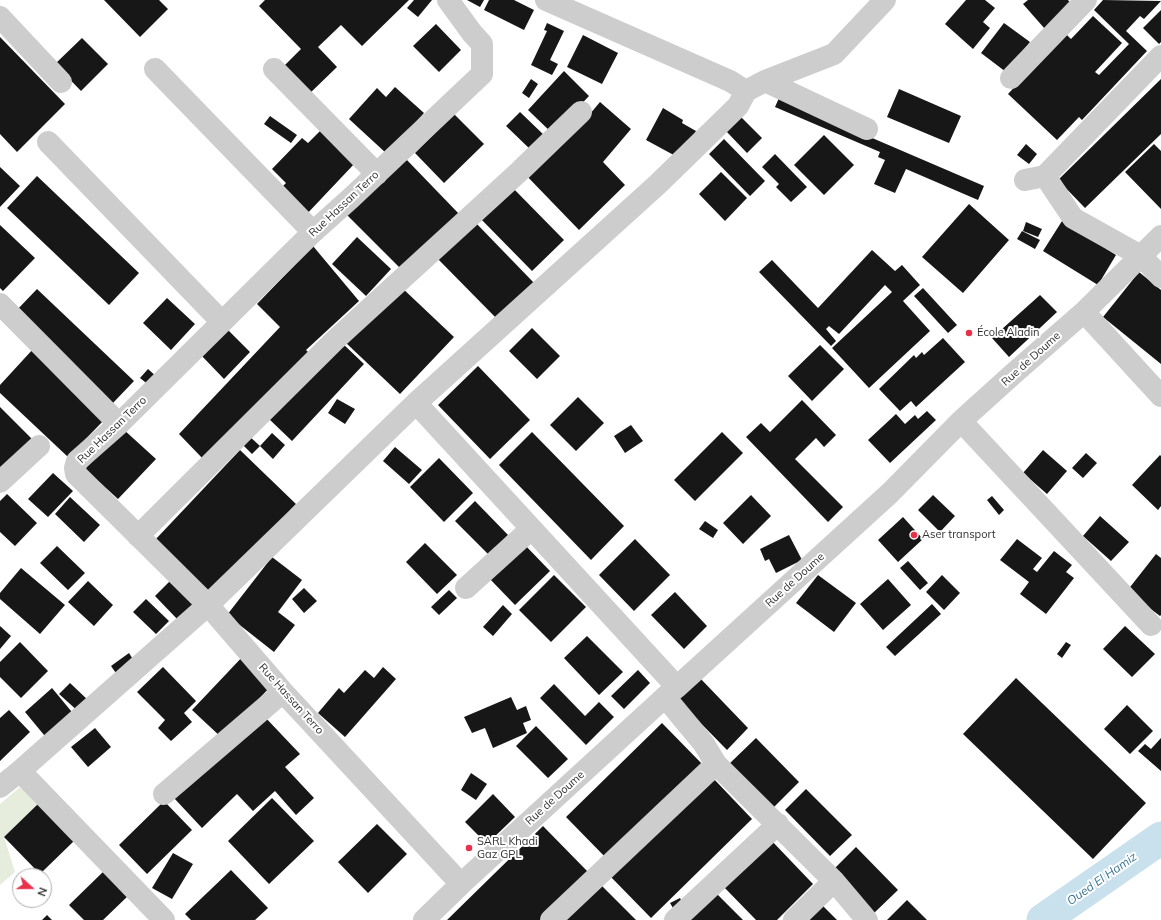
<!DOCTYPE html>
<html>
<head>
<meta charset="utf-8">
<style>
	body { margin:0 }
	#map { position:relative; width:1161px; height:920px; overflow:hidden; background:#fff; font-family:Mulish,sans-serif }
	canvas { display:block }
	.north { position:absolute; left:12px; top:868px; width:40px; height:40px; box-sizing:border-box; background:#fff; border:1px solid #acacac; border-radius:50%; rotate:111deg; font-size:11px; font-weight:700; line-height:16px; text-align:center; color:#303030 }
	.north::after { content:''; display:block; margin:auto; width:14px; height:18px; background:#e7314b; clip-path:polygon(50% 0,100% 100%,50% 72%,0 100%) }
</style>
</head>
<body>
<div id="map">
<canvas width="1161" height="920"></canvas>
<div class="north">N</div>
</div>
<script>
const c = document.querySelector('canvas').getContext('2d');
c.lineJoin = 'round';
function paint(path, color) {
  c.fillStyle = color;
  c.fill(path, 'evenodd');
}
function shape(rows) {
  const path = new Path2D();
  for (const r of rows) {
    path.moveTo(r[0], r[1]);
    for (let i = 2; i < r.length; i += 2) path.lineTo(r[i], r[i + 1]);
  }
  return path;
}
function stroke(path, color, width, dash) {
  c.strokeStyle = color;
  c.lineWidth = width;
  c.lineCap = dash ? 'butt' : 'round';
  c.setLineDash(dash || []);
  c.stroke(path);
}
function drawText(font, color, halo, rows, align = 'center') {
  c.font = font + ' Mulish,sans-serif';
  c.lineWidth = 4;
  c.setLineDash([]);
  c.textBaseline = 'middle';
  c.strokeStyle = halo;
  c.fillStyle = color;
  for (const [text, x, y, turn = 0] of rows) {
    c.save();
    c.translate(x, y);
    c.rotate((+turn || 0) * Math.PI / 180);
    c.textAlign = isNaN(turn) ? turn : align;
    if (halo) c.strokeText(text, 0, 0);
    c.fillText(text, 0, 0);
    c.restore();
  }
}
const green = shape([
	[20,787,39,803,4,837,15,872,0,885,0,804]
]);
const river = shape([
	[1043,920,1161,838]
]);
const building = shape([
	[104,0,159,0,168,9,140,37],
	[265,0,409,0,362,46,341,25,318,47,337,67,307,96,281,69,301,49,259,6],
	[414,0,432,0,418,17,407,8],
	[467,0,484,0,480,7],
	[489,0,514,0,534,10,524,30,484,10],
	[966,0,985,0,995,8,983,22,990,28,973,49,945,24],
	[1028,0,1068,0,1072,5,1045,29,1023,4],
	[1103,0,1161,1,1144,19,1140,16,1126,31,1147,51,1082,120,1079,117,1057,140,1008,94,1065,33,1071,39,1093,16,1122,43,1095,72,1099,75,1129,44,1094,10],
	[1161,10,1161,42,1159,44,1143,28],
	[547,23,564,31,550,60,558,64,552,75,531,65,547,31,544,30],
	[1004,23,1030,42,1006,72,981,53],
	[436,24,461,50,439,72,413,46],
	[583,35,618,53,602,84,567,67],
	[0,37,65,104,17,152,0,134],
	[82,38,108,64,81,91,55,64],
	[564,71,589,96,553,134,528,110],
	[531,79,538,84,529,98,522,93],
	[1161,79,1161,134,1085,208,1058,180],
	[395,87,424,113,387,154,349,119,377,88,386,97],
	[899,89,961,116,949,143,887,117],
	[779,98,984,186,978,200,906,169,895,193,874,184,885,160,878,157,880,152,775,107],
	[600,102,631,129,603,162,625,185,579,230,521,170,574,133],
	[663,108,683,120,682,123,696,131,681,159,646,140],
	[520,112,546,137,532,151,506,126],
	[454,114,484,144,444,183,415,153],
	[270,116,297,135,291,143,264,124],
	[741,117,762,138,747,153,726,131],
	[322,129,356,162,304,217,278,191,286,183,272,169,302,138,308,143],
	[824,135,854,165,824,195,794,165],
	[724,139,765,181,750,196,709,154],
	[1026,144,1037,154,1029,164,1017,155],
	[1154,144,1161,151,1161,209,1125,172],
	[775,154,807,187,791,202,776,187,779,184,762,167],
	[405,158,461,216,404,272,347,215],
	[0,167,20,186,0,207],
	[721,172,747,198,725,221,699,194],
	[37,176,139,273,109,305,7,208],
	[509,184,564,240,532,271,477,215],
	[969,204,1009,240,963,293,922,257],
	[474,221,536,285,499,321,437,258],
	[1062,221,1116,255,1098,285,1043,251],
	[1026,222,1042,229,1038,237,1023,231],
	[0,225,35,258,3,291,0,288],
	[1022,231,1040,240,1035,249,1017,239],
	[357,237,391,269,366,296,332,264],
	[313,246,359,301,306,350,310,354,205,461,179,434,280,327,257,304],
	[872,250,895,271,902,265,920,285,903,301,930,331,869,388,832,348,892,292,885,285,839,334,829,326,826,329,836,341,831,346,759,272,772,260,818,308],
	[1139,272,1161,290,1161,364,1103,317],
	[399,285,454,337,400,394,345,342],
	[923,288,957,325,948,333,914,296],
	[37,289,134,381,112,404,15,312],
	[1040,295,1057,312,1009,357,992,338],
	[167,298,195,324,171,350,143,323],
	[226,328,250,352,224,379,200,354],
	[532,328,560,356,537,379,509,351],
	[943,338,965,362,916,407,911,401,900,411,879,389,914,355,916,358,922,352,924,355],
	[341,342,364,364,292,441,268,418],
	[820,345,844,369,812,401,788,376],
	[34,348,107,417,68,457,0,393,0,385],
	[478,366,530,420,490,459,438,405],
	[148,369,158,378,150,386,140,378],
	[578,397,604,423,576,451,550,425],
	[337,399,355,409,345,424,328,413],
	[802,400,836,435,824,447,816,438,795,459,843,507,828,522,746,437,761,423,770,432],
	[0,407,36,443,0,470],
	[927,411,936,420,890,463,868,440,896,414,905,424,915,415,918,419],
	[631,425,643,441,625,453,614,436],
	[123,429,156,459,118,499,85,469],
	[532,432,624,526,591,560,499,465],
	[722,432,743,453,695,501,674,480],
	[272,433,285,445,273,459,260,446],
	[248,435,260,446,252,454,241,443],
	[395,447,422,470,409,484,383,461],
	[240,450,296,504,212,594,155,540],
	[1043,450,1067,471,1047,494,1023,473],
	[1086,453,1097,463,1083,478,1072,468],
	[1160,455,1161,456,1161,506,1158,510,1132,485],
	[439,458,473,493,444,522,410,487],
	[53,473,73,491,48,517,28,499],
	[7,494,37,523,15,546,0,532,0,501],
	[751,495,771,516,743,544,723,523],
	[933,495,955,516,940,532,918,510],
	[992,496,1004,510,999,515,987,500],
	[70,497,100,525,84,542,55,514],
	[475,501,508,535,489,555,455,521],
	[1100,516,1129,542,1111,561,1083,536],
	[903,517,923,539,898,562,878,540],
	[705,521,718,530,713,538,699,529],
	[789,535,802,560,776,573,769,559,765,561,760,549],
	[635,539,670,575,634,611,599,575],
	[1017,539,1042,558,1033,569,1037,572,1054,551,1072,565,1066,572,1074,578,1046,614,1020,594,1029,582,1000,560],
	[425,543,457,575,437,594,406,562],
	[523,543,550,571,515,605,488,577],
	[57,546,85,573,68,590,40,563],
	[1156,554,1161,558,1161,615,1160,616,1127,591],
	[272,557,302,580,278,612,295,625,274,652,227,615],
	[908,561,928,583,920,590,900,568],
	[21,568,65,605,40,634,0,599,0,593],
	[554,575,586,607,551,642,519,610],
	[818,575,856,603,834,632,796,603],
	[942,575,960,593,944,610,926,592],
	[172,579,196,605,179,621,155,596],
	[888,579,911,605,883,630,860,604],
	[88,581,113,605,94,626,68,602],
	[304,588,317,601,304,613,292,599],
	[449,590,457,598,439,615,431,607],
	[675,592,707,626,684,649,651,615],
	[146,599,169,621,156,634,133,612],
	[932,604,941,614,895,656,886,647],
	[503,605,512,614,493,636,483,627],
	[0,626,11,636,0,649],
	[1125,626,1155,654,1132,677,1103,649],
	[587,636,623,672,599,695,564,658],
	[20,642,48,671,21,698,0,677,0,662],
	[1066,642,1071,645,1062,658,1057,654],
	[129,653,136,664,118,676,111,666],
	[246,653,271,686,222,738,192,710],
	[163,667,196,701,184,713,192,722,171,741,158,728,165,720,137,692],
	[383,667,396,679,345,737,318,713,339,688,344,693,365,670,374,678],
	[638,670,650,683,624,709,611,696],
	[699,677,748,728,727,750,677,699],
	[1016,678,1146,803,1093,859,963,734],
	[70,683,90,702,80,713,59,694],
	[554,684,585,716,599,702,614,717,586,745,540,698],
	[52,688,76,717,49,741,25,712],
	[511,697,517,710,526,706,531,720,523,723,527,733,493,748,485,728,472,733,464,717],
	[1127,705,1153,731,1130,754,1104,729],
	[9,710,30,732,0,761,0,718],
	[263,715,300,754,285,767,314,798,296,815,275,791,253,811,237,794,202,828,174,798],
	[662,723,705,767,609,861,566,817],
	[536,726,568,759,548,778,516,746],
	[95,728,111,747,88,767,71,747],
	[756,738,799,782,771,810,727,766],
	[1161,738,1161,771,1138,751,1145,744,1151,749],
	[471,773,487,784,476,800,461,790],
	[712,777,752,819,651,918,611,877],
	[806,789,852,835,830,856,785,810],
	[493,794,515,817,487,844,465,822],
	[272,798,314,841,269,884,228,841],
	[164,801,192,830,147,874,119,845],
	[39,803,75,840,40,874,4,837],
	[377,824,407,854,368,893,338,862],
	[543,826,589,873,542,920,447,920],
	[769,838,813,884,777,920,756,920,722,885],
	[856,847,898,890,873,914,832,871],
	[173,853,193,864,172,899,152,888],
	[105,870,129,895,103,920,84,920,69,905],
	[231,870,268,908,255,920,191,920,185,914],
	[600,884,636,920,563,920],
	[717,894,743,920,690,920],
	[680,898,685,908,676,913,670,903],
	[907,900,927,920,887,920],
	[819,902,837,920,800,920],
	[47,915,52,920,42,920]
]);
const minor = shape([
	[448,0,472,33,482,44,482,74,351,198,313,232,119,424,77,461,75,468,76,474,208,605,283,692,461,884],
	[0,17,61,82],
	[155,69,313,232],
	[274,69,377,174],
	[1011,78,1086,0],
	[765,81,867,129],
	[746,91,765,81,834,54,885,0],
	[48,142,222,322],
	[1045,176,1073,218,1141,256,1161,277],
	[1025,180,1045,176,1161,56],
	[0,304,119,424],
	[1084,312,1161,396],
	[416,403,677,687],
	[961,421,1151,625],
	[0,482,39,446],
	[138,536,334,341,462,224,521,170,581,112],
	[466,588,531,529],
	[665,697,704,744,716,764,834,881,867,920],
	[20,771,164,920],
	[0,787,20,771,208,605,416,403,658,184,738,106,746,91,730,81,546,0],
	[164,794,283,692],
	[424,920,461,884,665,697,677,687,890,493,961,421,1013,374,1084,312,1161,236],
	[551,920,716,764],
	[675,920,778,824],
	[794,920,834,881]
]);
const markers = [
	[969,333,4,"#e7314b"],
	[914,535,4,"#e7314b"],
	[469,848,4,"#e7314b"]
];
const streetNames = [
	["Rue Hassan Terro",344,204,-43],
	["Rue de Doume",1031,359,-42],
	["Rue Hassan Terro",112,430,-44],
	["Rue de Doume",795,580,-42],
	["Rue Hassan Terro",291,699,48],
	["Rue de Doume",555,798,-42]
];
const poiNames = [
	["École Aladin",977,333],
	["Aser transport",922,535],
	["SARL Khadi",477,842],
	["Gaz GPL",477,855]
];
const waterNames = [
	["Oued El Hamiz",1102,879,-35]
];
paint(green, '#e7eddd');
stroke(river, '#c9e1ed', 33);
paint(building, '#171717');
stroke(minor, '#cdcdcd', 22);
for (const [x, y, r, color] of markers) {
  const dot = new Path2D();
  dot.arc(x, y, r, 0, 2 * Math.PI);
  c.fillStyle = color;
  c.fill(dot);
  stroke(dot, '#fff', 1.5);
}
drawText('11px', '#303030', '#fff', streetNames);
drawText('11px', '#303030', '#fff', poiNames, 'left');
drawText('italic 12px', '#3c7793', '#fff', waterNames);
</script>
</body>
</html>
